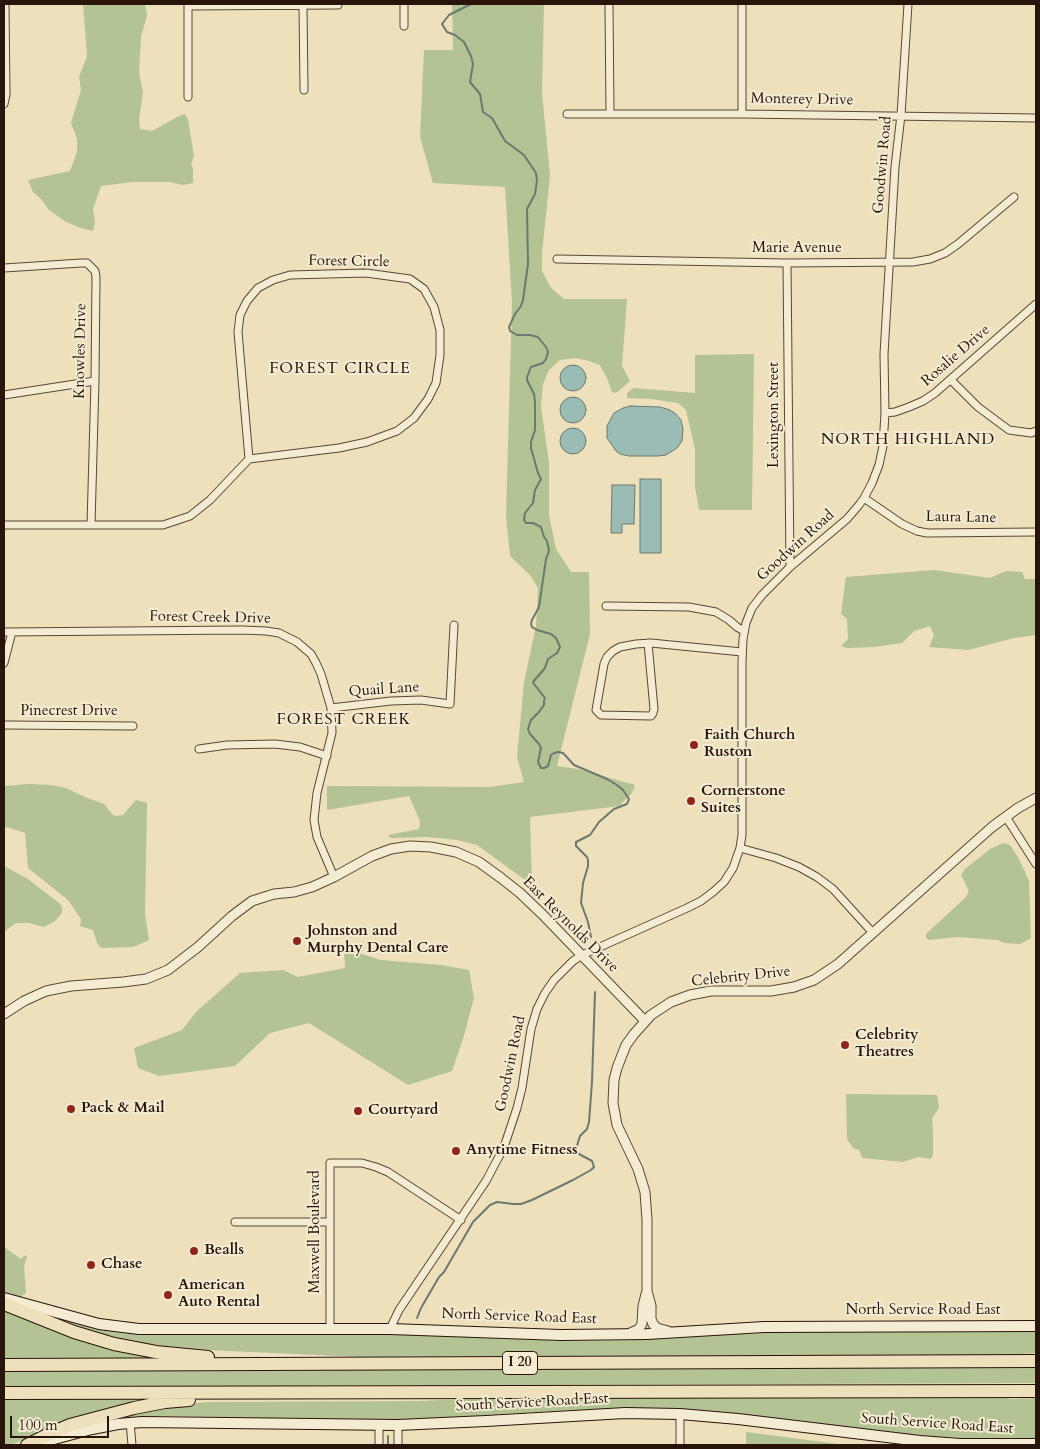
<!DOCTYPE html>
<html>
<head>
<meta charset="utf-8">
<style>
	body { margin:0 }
	#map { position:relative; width:1040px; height:1449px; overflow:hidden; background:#ede0ba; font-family:Cardo,serif }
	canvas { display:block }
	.frame { position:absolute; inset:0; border:5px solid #28140a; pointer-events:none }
	.scale { position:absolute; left:10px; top:1416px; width:99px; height:22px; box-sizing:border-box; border:2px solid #28140a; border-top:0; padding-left:6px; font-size:15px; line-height:18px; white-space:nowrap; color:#28140a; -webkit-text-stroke:4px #f3ebd2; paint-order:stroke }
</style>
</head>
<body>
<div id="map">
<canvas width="1040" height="1449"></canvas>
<div class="frame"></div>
<div class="scale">100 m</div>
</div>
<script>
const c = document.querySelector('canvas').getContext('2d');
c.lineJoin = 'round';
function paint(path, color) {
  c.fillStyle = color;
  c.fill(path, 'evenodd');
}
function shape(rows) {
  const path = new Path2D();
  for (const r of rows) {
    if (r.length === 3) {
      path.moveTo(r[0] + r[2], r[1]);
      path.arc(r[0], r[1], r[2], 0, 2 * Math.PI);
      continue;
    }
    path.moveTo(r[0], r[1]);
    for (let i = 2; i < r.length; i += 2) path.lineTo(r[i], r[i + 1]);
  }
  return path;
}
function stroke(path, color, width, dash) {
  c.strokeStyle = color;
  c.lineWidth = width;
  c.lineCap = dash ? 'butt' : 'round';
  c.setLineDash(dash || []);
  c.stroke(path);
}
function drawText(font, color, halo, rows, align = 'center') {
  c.font = font + ' Cardo,serif';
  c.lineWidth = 4;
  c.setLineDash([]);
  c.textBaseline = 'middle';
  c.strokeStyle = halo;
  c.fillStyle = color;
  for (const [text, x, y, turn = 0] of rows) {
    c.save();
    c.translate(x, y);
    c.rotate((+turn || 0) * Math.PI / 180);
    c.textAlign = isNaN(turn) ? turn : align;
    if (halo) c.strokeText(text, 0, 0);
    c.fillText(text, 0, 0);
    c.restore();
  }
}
const green = shape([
	[83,4,145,4,147,15,141,37,139,73,143,92,139,119,140,129,152,131,179,116,185,114,188,120,194,156,191,164,193,168,193,183,183,185,169,182,132,182,101,186,93,209,95,222,93,231,81,228,66,222,49,210,41,199,33,192,28,180,70,171,77,152,77,139,71,123,81,90,79,77,87,56],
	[452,4,544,4,542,93,550,175,542,253,542,271,551,288,564,299,627,299,622,366,630,381,616,393,612,392,607,378,600,365,589,361,576,358,560,360,549,370,543,384,541,406,549,463,549,515,556,549,571,572,589,572,590,634,557,766,578,769,635,785,632,793,619,806,530,817,532,885,477,845,457,840,428,837,391,838,388,835,419,829,420,821,409,796,327,810,327,786,490,787,524,782,517,757,524,682,536,626,538,588,530,575,510,556,506,516,512,303,505,187,433,183,420,137,424,50,453,50],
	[754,354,752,510,699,510,695,487,695,449,686,410,678,403,651,399,627,398,627,393,634,388,695,393,695,355],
	[934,570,990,578,1006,571,1022,572,1025,579,1036,579,1036,635,1014,638,968,650,929,647,934,635,930,626,914,631,902,643,874,647,847,648,841,646,848,639,847,619,841,614,846,577],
	[29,784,51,785,66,788,85,797,104,804,114,816,123,815,136,800,147,803,145,914,149,940,133,947,101,948,97,943,93,930,80,926,81,919,68,900,28,868,25,833,10,828,4,827,4,786],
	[1003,843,1010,845,1018,857,1029,881,1031,938,1020,944,1004,943,998,940,957,937,929,940,926,938,926,934,966,897,969,891,961,875,965,869,990,849],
	[4,866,28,879,59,903,62,907,62,913,55,921,44,927,29,923,16,923,4,932],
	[344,950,349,950,381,960,441,965,469,970,474,998,463,1039,452,1071,408,1085,309,1023,270,1033,235,1066,159,1076,138,1068,134,1048,182,1030,196,1012,240,973,283,970,298,977,345,968],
	[846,1094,937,1095,939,1107,932,1119,933,1133,933,1155,931,1159,918,1157,903,1162,862,1158,859,1150,853,1148,847,1139],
	[4,1247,21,1259,25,1255,27,1257,24,1267,26,1292,24,1295,21,1294,23,1296,21,1297,12,1296,12,1294,4,1292],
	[4,1309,154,1357,153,1358,4,1359],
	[67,1322,109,1331,148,1334,367,1333,567,1341,636,1340,771,1332,1036,1330,1036,1353,1012,1355,361,1357,164,1348,144,1346,66,1324],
	[1036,1366,1036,1383,4,1387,4,1370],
	[993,1395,1011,1399,1036,1398,1036,1438,1019,1438,1017,1439,982,1439,916,1436,685,1410,643,1408,572,1410,421,1419,362,1420,164,1416,116,1420,110,1418,181,1404,210,1402,419,1401,518,1397],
	[152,1398,73,1421,10,1445,4,1445,4,1399],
	[746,1432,846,1445,746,1445]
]);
const water = shape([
	[573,378,13],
	[573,410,13],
	[630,406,660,407,670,410,676,414,681,420,683,429,682,441,677,448,666,455,658,456,629,456,620,454,616,451,607,438,607,426,614,413,623,408,630,406],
	[573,441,13],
	[640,479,661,479,661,553,640,553,640,479],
	[612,485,635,485,634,524,622,524,622,533,611,533,612,485]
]);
const stream = shape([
	[471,4,449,15,442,24,447,32,455,35,464,42,471,56,473,64,470,82,480,94,483,112,492,118,505,141,524,155,536,173,537,181,535,194,527,209,528,264,523,300,521,306,515,314,509,327,510,331,517,335,530,335,538,337,546,347,548,352,546,359,543,363,531,367,527,377,527,380,534,394,535,402,535,430,531,442,531,448,538,473,541,479,535,490,533,503,525,513,524,520,526,523,533,523,541,527,544,537,547,541,549,551,546,559,539,607,532,620,531,624,532,627,537,630,551,634,556,638,560,647,557,653,548,659,545,668,533,682,534,684,545,698,544,701,544,705,539,712,531,720,528,729,530,734,539,744,541,748,538,762,541,768,544,768,548,766,551,755,554,753,558,752,563,753,574,765,607,779,617,785,623,790,629,799,627,804,614,809,599,822,590,835,576,842,576,846,587,857,588,860,588,866,583,883,581,903,588,922,591,937],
	[417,1318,421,1308,439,1277,444,1272,473,1222,490,1205,497,1202,513,1204,521,1204,532,1200,573,1180,591,1170,594,1167,592,1161,579,1154,576,1149,580,1136,587,1129,589,1122,592,1082,595,992],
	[388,1436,388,1445]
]);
const minor = shape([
	[188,4,188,97],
	[303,4,304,90],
	[404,4,404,26],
	[609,4,610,113],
	[742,4,742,114],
	[188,6,338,5],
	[4,104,6,95,5,4],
	[567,114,742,114,1036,118],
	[557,259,787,263,913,262,930,259,945,253,958,244,1014,197],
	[787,263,790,567],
	[4,268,81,263,87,263,95,271,96,277,95,381,91,525],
	[366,273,410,279,424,289,434,307,440,330,440,355,436,383,428,399,414,418,397,431,367,442,339,448,249,459,238,332,240,315,247,301,258,288,273,280,290,275,366,273],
	[951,380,978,407,1009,430,1031,433,1036,431],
	[4,395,95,381],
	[885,413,895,412,909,407,923,401,935,393,1036,304],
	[864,498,902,524,917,531,927,533,1036,532],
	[4,525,163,525,190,516,210,500,249,459],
	[606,606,689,607,716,612,729,620,737,627,744,631],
	[4,632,242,630,266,631,279,633,297,642,311,654,316,663,321,674,331,708,332,733,317,793,314,820,317,837,334,877],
	[648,643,654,709,653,713,651,716,601,715,596,710,604,664,607,657,613,651,620,647,636,644,651,643,742,652],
	[4,663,12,632],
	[331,708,391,701,421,700,450,704,454,625],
	[4,725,133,726],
	[199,749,227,745,275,744,300,747,327,756],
	[1006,817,1036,864],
	[740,848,776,858,799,867,817,877,833,889,873,933],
	[235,1222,330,1222],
	[330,1328,330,1163,362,1163,376,1167,388,1172,461,1220],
	[390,1329,399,1310,486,1181,504,1147,517,1108,522,1088,531,1029,537,1009,545,993,554,980,573,961,582,955,687,908,701,901,713,892,724,882,733,868,740,848,742,835,742,662,743,639,746,623,752,608,762,595,790,567,847,519,859,505,864,498,872,483,879,465,883,446,885,413,884,354,895,167,901,115,908,4],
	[680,1414,680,1445],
	[130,1422,132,1445],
	[379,1445,379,1425],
	[398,1445,398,1425]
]);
const tertiary = shape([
	[4,1014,24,1001,46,991,71,986,123,982,146,979,168,970,198,947,232,916,252,901,274,894,294,892,312,887,334,877,372,856,391,849,410,846,431,847,456,852,479,862,501,878,520,893,543,915,645,1021],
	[668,1331,657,1328,653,1324,651,1319,651,1306,647,1291,647,1220,645,1192,638,1169,617,1125,613,1103,614,1080,617,1068,626,1045,634,1034,651,1015,671,1002,690,995,711,991,771,991,794,987,814,980,838,964,992,827,1018,808,1036,798],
	[630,1333,639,1329,642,1324,643,1306,646,1294]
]);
const secondary = shape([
	[4,1298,99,1324,139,1329,390,1329,561,1335,647,1334,764,1327,1036,1326],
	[39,1443,92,1429,118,1424,142,1422,398,1425,486,1421,625,1413,680,1414,738,1419,920,1441,960,1444,1036,1444]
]);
const motorway = shape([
	[4,1304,74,1332,114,1344,156,1352,208,1357],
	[4,1365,1036,1361],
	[4,1393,1036,1391],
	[27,1445,49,1434,70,1425,134,1408,165,1402,189,1400]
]);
const markers = [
	[694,745,5,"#8f2418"],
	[691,801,5,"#8f2418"],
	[297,941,5,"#8f2418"],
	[845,1045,5,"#8f2418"],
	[71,1109,5,"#8f2418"],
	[358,1111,5,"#8f2418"],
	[456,1151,5,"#8f2418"],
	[194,1251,5,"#8f2418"],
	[91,1265,5,"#8f2418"],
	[168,1295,5,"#8f2418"]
];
const shields = [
	[520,1363,35]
];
const shieldNames = [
	["I 20",520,1363]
];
const streetNames = [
	["Monterey Drive",802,100,1],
	["Goodwin Road",883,165,-85],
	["Marie Avenue",797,249],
	["Forest Circle",349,262,1],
	["Knowles Drive",81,351,-89],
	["Rosalie Drive",956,356,-41],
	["Lexington Street",775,415,-90],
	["Laura Lane",961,518,1],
	["Goodwin Road",796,546,-42],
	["Forest Creek Drive",210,618,1],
	["Quail Lane",384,690,-4],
	["Pinecrest Drive",69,712],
	["East Reynolds Drive",570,925,45],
	["Celebrity Drive",741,977,-6],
	["Goodwin Road",511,1064,-78],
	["Maxwell Boulevard",316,1232,-90],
	["North Service Road East",923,1311],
	["North Service Road East",519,1317,2],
	["South Service Road East",532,1403,-3],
	["South Service Road East",937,1424,4]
];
const poiNames = [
	["Faith Church",704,736],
	["Ruston",704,753],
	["Cornerstone",701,792],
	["Suites",701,809],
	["Johnston and",307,932],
	["Murphy Dental Care",307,949],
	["Celebrity",855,1036],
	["Theatres",855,1053],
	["Pack & Mail",81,1109],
	["Courtyard",368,1111],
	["Anytime Fitness",466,1151],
	["Bealls",204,1251],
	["Chase",101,1265],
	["American",178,1286],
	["Auto Rental",178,1303]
];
const neighbourhoodNames = [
	["FOREST CIRCLE",340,369],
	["NORTH HIGHLAND",908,440],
	["FOREST CREEK",344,720]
];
paint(green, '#b3c394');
paint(water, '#9abcb5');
stroke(water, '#6c7971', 1);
stroke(stream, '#6c7971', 2);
stroke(minor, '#594736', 9);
stroke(tertiary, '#594736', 11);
stroke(secondary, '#28140a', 12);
stroke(motorway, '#28140a', 14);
stroke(minor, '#f3ebd2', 7);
stroke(tertiary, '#f3ebd2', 9);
stroke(secondary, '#f3ebd2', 10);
stroke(motorway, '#ede0ba', 12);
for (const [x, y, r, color] of markers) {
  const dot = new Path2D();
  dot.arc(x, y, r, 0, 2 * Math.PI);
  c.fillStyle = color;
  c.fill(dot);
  stroke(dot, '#f3ebd2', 2);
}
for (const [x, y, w] of shields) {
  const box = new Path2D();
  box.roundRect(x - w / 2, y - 11.5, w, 23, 4);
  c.fillStyle = '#f3ebd2';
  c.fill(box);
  stroke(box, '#28140a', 1);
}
drawText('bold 14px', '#28140a', null, shieldNames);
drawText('15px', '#28140a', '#f3ebd2', streetNames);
drawText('bold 15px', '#28140a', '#f3ebd2', poiNames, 'left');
c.letterSpacing = '1px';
drawText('16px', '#28140a', '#f3ebd2', neighbourhoodNames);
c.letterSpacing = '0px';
</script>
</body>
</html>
